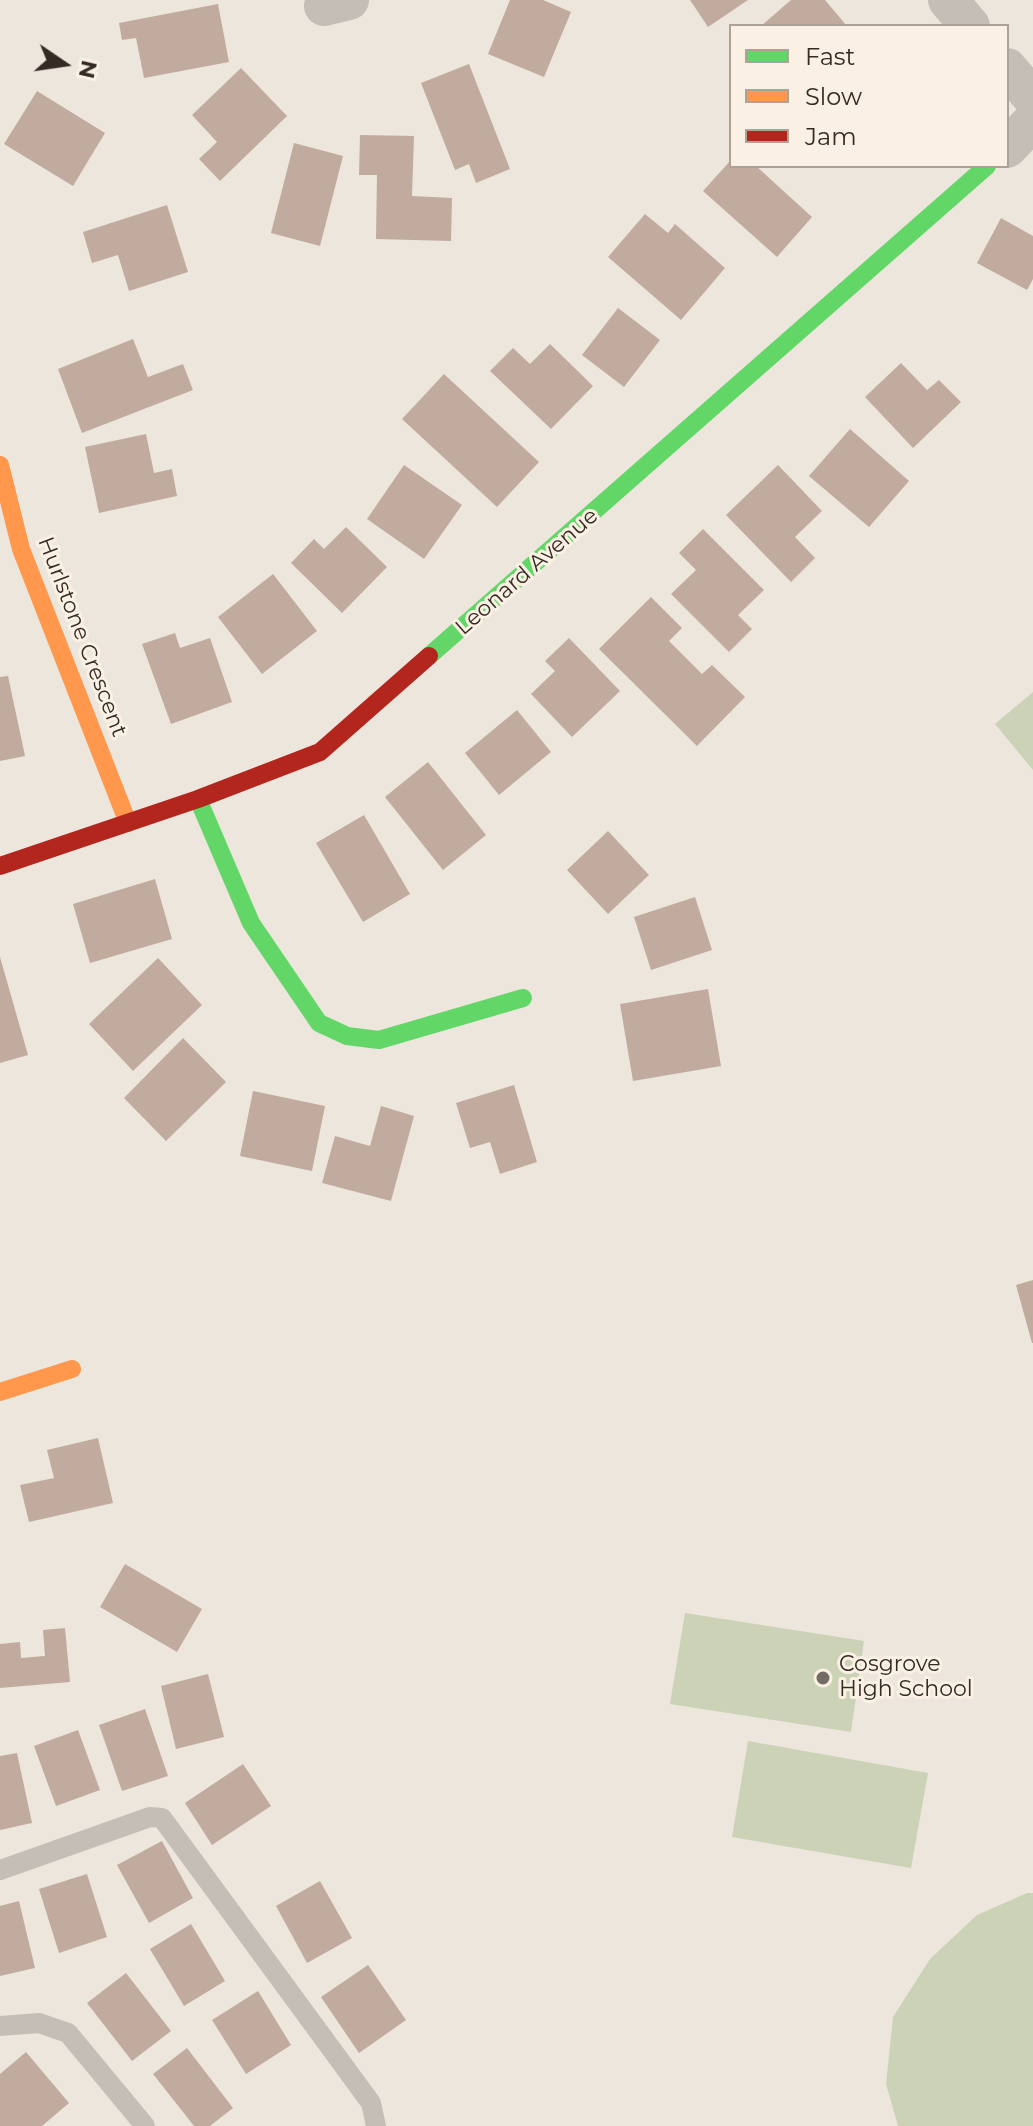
<!DOCTYPE html>
<html>
<head>
<meta charset="utf-8">
<style>
	body { margin:0 }
	#map { position:relative; width:1033px; height:2126px; overflow:hidden; background:#ece6dd; font-family:Montserrat,sans-serif }
	canvas { display:block }
	.legend { position:absolute; left:729px; top:24px; width:280px; height:144px; box-sizing:border-box; background:#faf1e4; border:2px solid #aba298; margin:0; padding:10px 14px; list-style:none; font-size:24px; color:#352b25 }
	.legend li { display:flex; align-items:center; gap:16px; height:40px }
	.legend b { width:40px; border:2px solid #aba298 }
	.north { position:absolute; left:24px; top:24px; width:80px; height:80px; -webkit-text-stroke:6px #faf1e4; paint-order:stroke; rotate:103deg; font-size:22px; font-weight:700; line-height:32px; text-align:center; color:#352b25 }
	.north::after { content:''; display:block; margin:auto; width:28px; height:36px; background:#352b25; clip-path:polygon(50% 0,100% 100%,50% 72%,0 100%) }
</style>
</head>
<body>
<div id="map">
<canvas width="1033" height="2126"></canvas>
<ul class="legend">
<li><b style="height:10px;background:#63d668"></b>Fast</li>
<li><b style="height:10px;background:#ff974d"></b>Slow</li>
<li><b style="height:10px;background:#b3261e"></b>Jam</li>
</ul>
<div class="north">N</div>
</div>
<script>
const c = document.querySelector('canvas').getContext('2d');
c.lineJoin = 'round';
function paint(path, color) {
  c.fillStyle = color;
  c.fill(path, 'evenodd');
}
function shape(rows) {
  const path = new Path2D();
  for (const r of rows) {
    path.moveTo(r[0], r[1]);
    for (let i = 2; i < r.length; i += 2) path.lineTo(r[i], r[i + 1]);
  }
  return path;
}
function stroke(path, color, width, dash) {
  c.strokeStyle = color;
  c.lineWidth = width;
  c.lineCap = dash ? 'butt' : 'round';
  c.setLineDash(dash || []);
  c.stroke(path);
}
function drawText(font, color, halo, rows, align = 'center') {
  c.font = font + ' Montserrat,sans-serif';
  c.lineWidth = 6;
  c.setLineDash([]);
  c.textBaseline = 'middle';
  c.strokeStyle = halo;
  c.fillStyle = color;
  for (const [text, x, y, turn = 0] of rows) {
    c.save();
    c.translate(x, y);
    c.rotate((+turn || 0) * Math.PI / 180);
    c.textAlign = isNaN(turn) ? turn : align;
    if (halo) c.strokeText(text, 0, 0);
    c.fillText(text, 0, 0);
    c.restore();
  }
}
const green = shape([
	[1033,692,1033,770,995,724],
	[685,1613,864,1641,851,1732,670,1704],
	[748,1741,928,1773,911,1868,732,1837],
	[1027,1893,1033,1893,1033,2126,898,2126,886,2084,893,2017,930,1959,977,1915]
]);
const building = shape([
	[510,0,543,0,571,12,544,77,488,54],
	[690,0,748,0,708,27],
	[791,0,825,0,847,26,761,26],
	[218,4,229,62,144,78,136,38,122,40,119,23],
	[469,64,510,169,476,183,469,164,455,170,421,83],
	[241,68,287,116,220,181,199,159,217,142,192,115],
	[37,91,105,133,73,186,4,144],
	[360,135,414,136,412,196,452,198,451,241,376,239,377,175,359,175],
	[294,143,343,156,320,246,271,233],
	[731,160,731,166,756,166,812,217,777,257,703,191],
	[167,205,188,272,129,291,118,255,92,263,83,232],
	[645,214,668,233,675,224,725,268,681,320,608,257],
	[1001,218,1033,236,1033,279,1027,290,977,263],
	[618,308,660,340,624,387,582,355],
	[133,339,148,377,183,364,193,390,82,433,58,369],
	[550,344,593,386,551,429,490,371,513,348,530,364],
	[901,363,927,390,939,380,961,402,913,448,865,397],
	[444,374,539,462,497,507,402,419],
	[850,429,909,481,869,527,809,476],
	[146,434,154,473,172,469,177,496,99,513,85,447],
	[404,465,462,505,424,559,367,519],
	[778,465,822,511,795,537,815,558,791,582,726,515],
	[346,527,387,567,342,613,291,563,314,539,324,549],
	[703,529,764,590,738,615,752,629,729,652,671,594,696,570,679,553],
	[273,574,317,631,262,674,218,617],
	[651,597,682,628,669,641,702,674,712,665,745,697,697,746,599,649],
	[175,633,180,648,210,638,232,702,171,724,142,644],
	[569,638,620,691,572,737,531,694,555,671,545,661],
	[8,676,25,756,0,761,0,677],
	[517,710,551,752,499,795,465,753],
	[428,762,486,835,443,870,385,797],
	[364,815,410,894,363,922,316,843],
	[608,831,649,875,608,914,567,870],
	[155,879,172,939,90,963,73,904],
	[695,897,712,950,651,970,634,917],
	[0,957,28,1055,0,1063],
	[158,958,202,1005,133,1071,89,1024],
	[708,989,721,1066,633,1081,620,1004],
	[183,1038,226,1082,166,1141,124,1098],
	[514,1085,537,1162,500,1174,490,1142,470,1148,456,1103],
	[253,1091,325,1106,312,1171,240,1156],
	[381,1106,414,1116,391,1201,322,1183,335,1136,370,1146],
	[1033,1280,1033,1343,1032,1343,1016,1285],
	[98,1438,113,1503,29,1522,20,1485,54,1478,47,1450],
	[125,1564,202,1609,177,1652,100,1607],
	[65,1628,70,1682,0,1688,0,1644,20,1642,21,1658,45,1656,43,1630],
	[208,1674,224,1737,176,1749,161,1686],
	[145,1709,168,1776,122,1791,99,1725],
	[78,1730,100,1790,56,1806,34,1746],
	[17,1753,32,1823,0,1830,0,1756],
	[243,1764,271,1806,212,1845,185,1803],
	[162,1841,193,1898,149,1923,117,1865],
	[87,1874,107,1937,59,1953,39,1889],
	[320,1881,352,1938,307,1963,276,1906],
	[19,1901,35,1968,0,1976,0,1906],
	[191,1924,225,1981,184,2006,150,1949],
	[368,1965,406,2020,359,2053,321,1997],
	[126,1973,171,2031,132,2061,87,2003],
	[258,1991,291,2045,246,2074,212,2020],
	[187,2048,233,2108,210,2126,194,2126,153,2074],
	[26,2052,69,2103,42,2126,0,2126,0,2074]
]);
const lane = shape([
	[0,1870,150,1817,162,1818,371,2103,376,2126],
	[0,2026,39,2023,68,2033,145,2126]
]);
const street = shape([
	[948,0,970,26],
	[324,6,349,0],
	[1007,68,1033,98],
	[1007,148,1033,121]
]);
const fast = shape([
	[429,656,987,166],
	[198,799,251,923,319,1023,347,1036,379,1040,523,998]
]);
const slow = shape([
	[0,465,21,549,128,823],
	[0,1392,72,1369]
]);
const jam = shape([
	[0,866,198,799,320,752,429,656]
]);
const markers = [
	[823,1678,8,"#756c65"]
];
const streetNames = [
	["Leonard Avenue",527,572,-41],
	["Hurlstone Crescent",82,637,69]
];
const poiNames = [
	["Cosgrove",839,1665],
	["High School",839,1690]
];
paint(green, '#cbd2b6');
paint(building, '#c1ab9e');
stroke(lane, '#c4beb7', 20);
stroke(street, '#c4beb7', 40);
stroke(fast, '#63d668', 18);
stroke(slow, '#ff974d', 18);
stroke(jam, '#b3261e', 18);
for (const [x, y, r, color] of markers) {
  const dot = new Path2D();
  dot.arc(x, y, r, 0, 2 * Math.PI);
  c.fillStyle = color;
  c.fill(dot);
  stroke(dot, '#faf1e4', 3);
}
drawText('22px', '#352b25', '#faf1e4', streetNames);
drawText('22px', '#352b25', '#faf1e4', poiNames, 'left');
</script>
</body>
</html>
